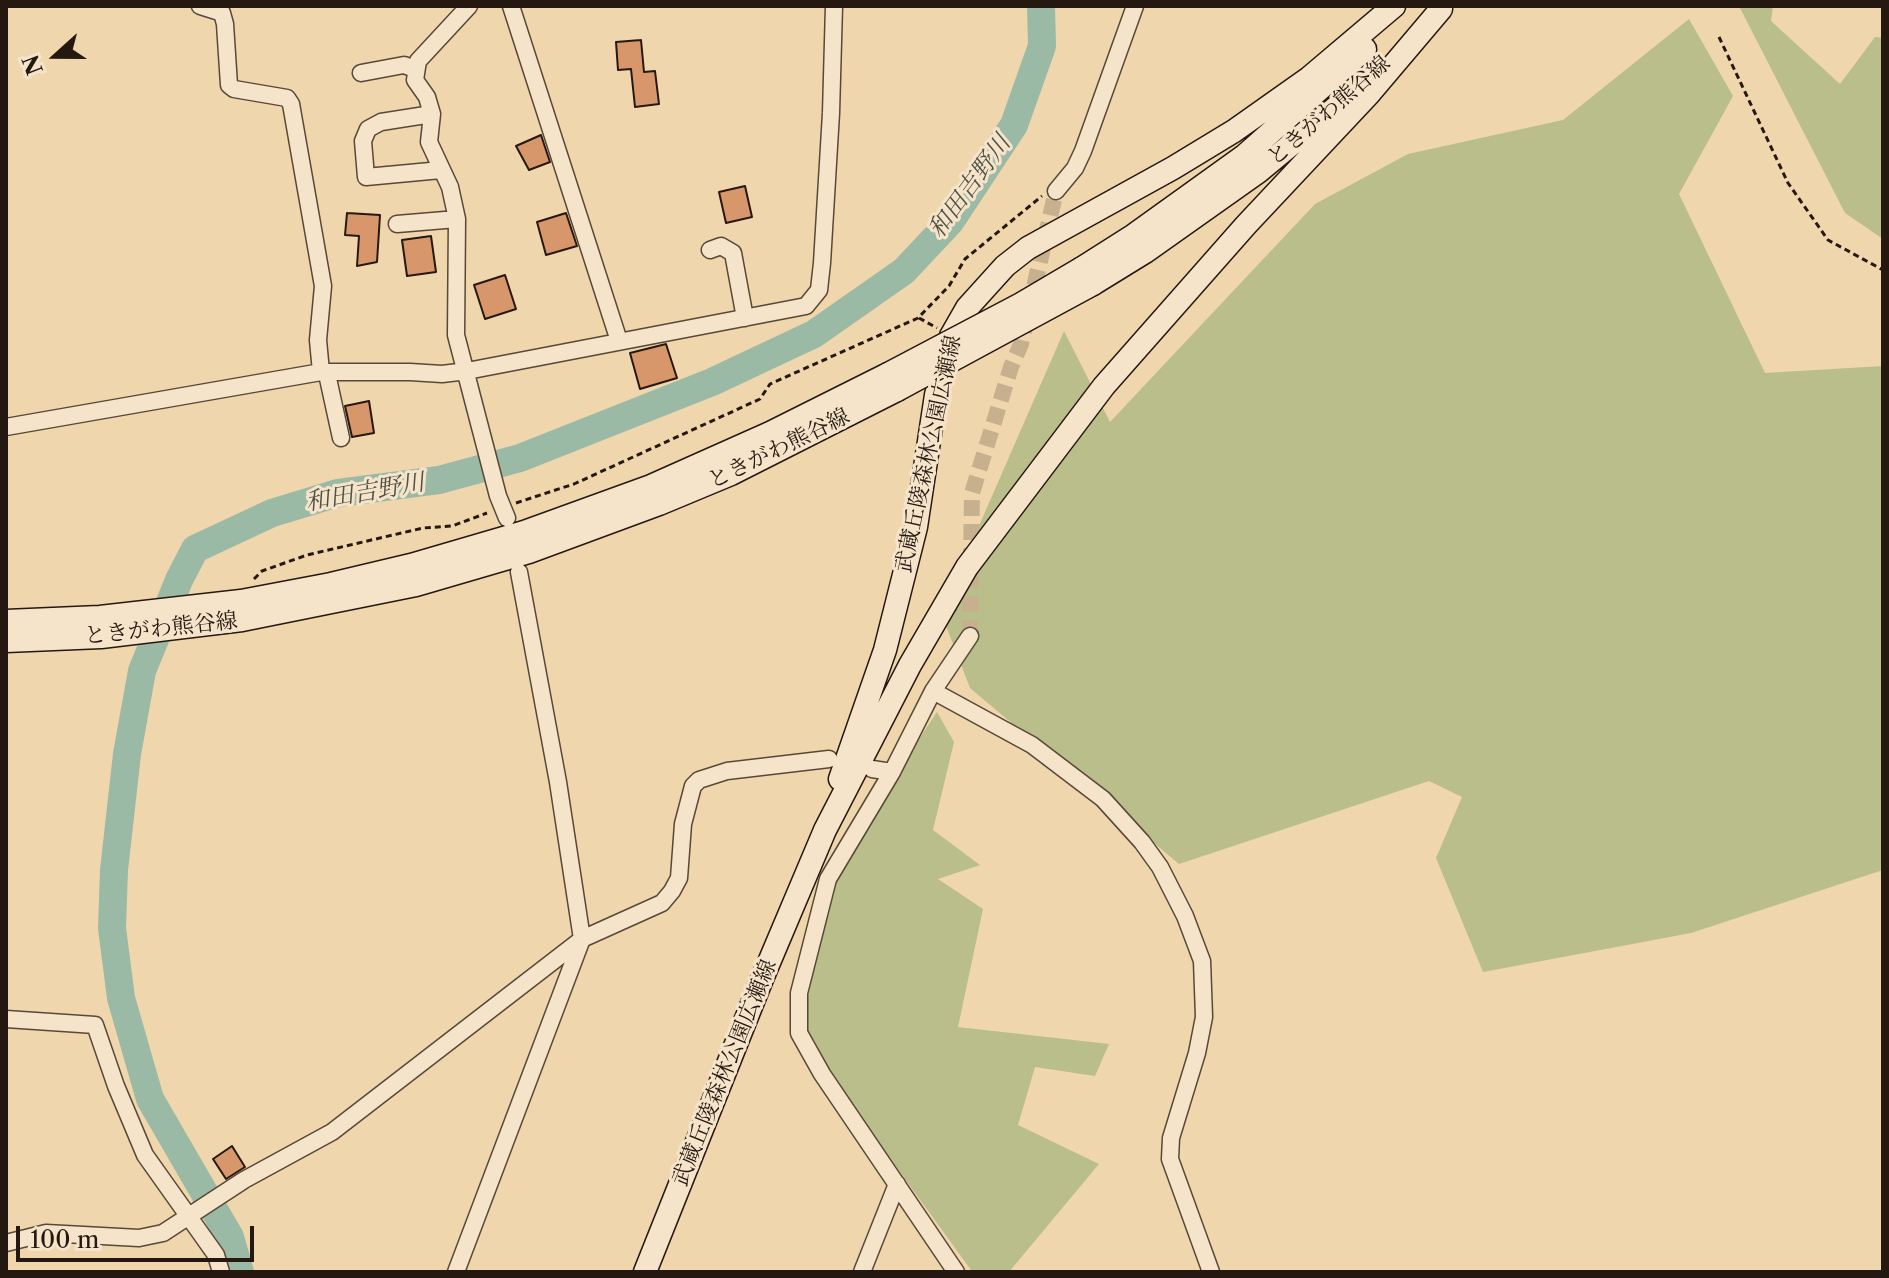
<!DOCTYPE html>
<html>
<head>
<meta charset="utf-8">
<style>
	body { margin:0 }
	#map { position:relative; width:1889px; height:1278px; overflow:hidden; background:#f0d6ad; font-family:"Libre Caslon Text",serif }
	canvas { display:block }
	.frame { position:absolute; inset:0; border:8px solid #241810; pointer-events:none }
	.north { position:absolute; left:16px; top:16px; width:80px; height:80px; -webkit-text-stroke:6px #f5e4ca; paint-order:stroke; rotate:249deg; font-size:22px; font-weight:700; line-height:32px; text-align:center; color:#241810 }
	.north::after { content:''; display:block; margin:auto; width:28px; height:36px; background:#241810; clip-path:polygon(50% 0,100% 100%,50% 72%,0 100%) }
	.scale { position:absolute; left:16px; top:1226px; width:238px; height:36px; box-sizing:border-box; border:4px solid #241810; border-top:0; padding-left:10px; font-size:24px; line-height:28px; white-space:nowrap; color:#241810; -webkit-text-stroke:6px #f5e4ca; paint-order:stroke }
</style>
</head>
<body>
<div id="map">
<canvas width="1889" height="1278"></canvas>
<div class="frame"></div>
<div class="north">N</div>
<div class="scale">100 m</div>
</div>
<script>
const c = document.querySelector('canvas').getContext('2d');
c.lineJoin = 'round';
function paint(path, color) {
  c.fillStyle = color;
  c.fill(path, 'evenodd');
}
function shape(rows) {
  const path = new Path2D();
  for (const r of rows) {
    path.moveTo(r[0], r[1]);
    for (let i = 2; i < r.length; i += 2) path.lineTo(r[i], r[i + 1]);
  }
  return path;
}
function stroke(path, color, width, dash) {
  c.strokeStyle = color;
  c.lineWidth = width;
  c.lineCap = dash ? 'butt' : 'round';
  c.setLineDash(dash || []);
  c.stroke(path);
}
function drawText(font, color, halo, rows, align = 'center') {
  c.font = font + ' "Libre Caslon Text","Noto Serif JP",serif';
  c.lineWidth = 6;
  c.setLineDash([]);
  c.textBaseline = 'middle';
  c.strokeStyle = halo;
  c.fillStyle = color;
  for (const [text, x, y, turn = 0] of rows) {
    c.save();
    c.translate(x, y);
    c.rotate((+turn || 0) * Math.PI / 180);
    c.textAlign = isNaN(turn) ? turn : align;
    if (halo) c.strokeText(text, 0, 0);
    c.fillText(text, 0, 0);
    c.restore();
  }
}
const green = shape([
	[1739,6,1773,6,1771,21,1840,84,1875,37,1883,38,1883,239,1845,213],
	[1689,19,1733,96,1679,194,1765,373,1883,366,1883,870,1691,933,1483,972,1436,858,1462,797,1429,781,1179,864,970,688,941,613,1064,331,1110,422,1315,204,1408,154,1563,120],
	[937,712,954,742,933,830,980,865,938,879,983,909,958,1027,1109,1044,1095,1076,1035,1067,1018,1125,1099,1164,1009,1272,974,1272,971,1270,799,1033,842,854]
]);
const river = shape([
	[240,1272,230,1237,150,1099,121,998,112,928,114,870,127,754,142,671,179,580,195,549,272,513,338,493,439,480,520,458,712,382,814,334,904,271,950,222,1014,125,1042,46,1041,6]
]);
const building = shape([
	[641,40,644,72,655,71,659,104,635,107,631,69,618,70,616,42,641,40],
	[541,135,550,162,529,170,516,146,541,135],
	[745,186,752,217,726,223,719,192,745,186],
	[347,213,380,215,377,262,357,266,359,236,345,235,347,213],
	[566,213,577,246,546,255,537,222,566,213],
	[431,236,436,272,407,276,402,240,431,236],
	[505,275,516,309,485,319,474,285,505,275],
	[666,344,677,378,640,389,630,353,666,344],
	[369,401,374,433,352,437,345,406,369,401],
	[232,1146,245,1167,226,1179,213,1159,232,1146]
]);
const streetTunnel = shape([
	[970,636,972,493,1011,367,1021,344,1056,191]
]);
const path = shape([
	[1719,37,1788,183,1828,240,1883,270],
	[919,318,937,328],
	[516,503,574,484,760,399,770,384,918,318,949,286,965,259,1042,196],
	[254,579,262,571,307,555,423,528,452,526,487,513]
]);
const street = shape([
	[200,6,222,13,225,24,229,85,234,89,287,98,291,104,323,286,318,340,321,372],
	[469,6,418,61,415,80,427,97,432,114,429,142,450,187,457,219,456,335,498,496,507,518],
	[511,6,619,341],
	[361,73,404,65,415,69],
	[432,114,381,122,368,129,363,141,366,177,441,170],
	[1056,191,1075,168,1083,151,1135,6],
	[397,224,457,219],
	[710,250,721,246,733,253,745,318],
	[327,374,341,438],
	[6,427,321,372,410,372,442,374,467,371,806,306,819,290,822,263,831,113,834,6],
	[933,691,1032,745,1103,799,1142,842,1160,867,1185,916,1202,961,1204,1017,1197,1053,1171,1138,1170,1159,1211,1272],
	[872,769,892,772],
	[6,1019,95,1025,116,1086,145,1155,216,1255,221,1272],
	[6,1243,46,1233,139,1238,163,1233,244,1180,332,1132,582,939,662,903,672,891,679,878,683,824,693,786,699,780,727,771,829,759],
	[456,1272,582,939,558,782,519,572],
	[862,1272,897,1184],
	[956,1272,822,1074,799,1033,799,993,828,879,892,772,933,691,970,636]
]);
const secondary = shape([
	[1082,268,1134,235,1244,156,1365,49],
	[1093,284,1145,252,1258,172,1351,95],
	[6,621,100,617,241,601,331,584,411,565,524,532,651,486,770,433,888,374],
	[6,641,101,637,242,620,416,585,529,552,659,504,731,474,897,390],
	[840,779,885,650,916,527,936,395,951,336,967,308,1005,266,1028,248,1173,168,1234,131,1309,78,1394,6],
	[645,1272,762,979,825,830,910,665,967,567,1104,386,1246,225,1369,94,1441,9]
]);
const secondaryBridge = shape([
	[888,374,1021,304,1082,268],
	[897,390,1093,284]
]);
const streetNames = [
	["ときがわ熊谷線",1329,111,-41],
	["ときがわ熊谷線",779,449,-26],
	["武蔵丘陵森林公園広瀬線",929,454,-78],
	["ときがわ熊谷線",161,629,-6],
	["武蔵丘陵森林公園広瀬線",725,1073,-68]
];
const waterNames = [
	["和田吉野川",970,187,-54],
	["和田吉野川",365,493,-10]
];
paint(green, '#b9be8a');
stroke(river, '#9bbaa5', 28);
paint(building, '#d8976a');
stroke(building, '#241810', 2);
stroke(streetTunnel, '#c7b08e', 16, [16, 8]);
stroke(street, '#574837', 19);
stroke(secondary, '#241810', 25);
stroke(path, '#241810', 3, [6, 4]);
stroke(street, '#f5e4ca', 16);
stroke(secondary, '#f5e4ca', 22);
stroke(secondaryBridge, '#241810', 25, []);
stroke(secondaryBridge, '#f5e4ca', 22);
drawText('22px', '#241810', '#f5e4ca', streetNames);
drawText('italic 24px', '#4e5144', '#f5e4ca', waterNames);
</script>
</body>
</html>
